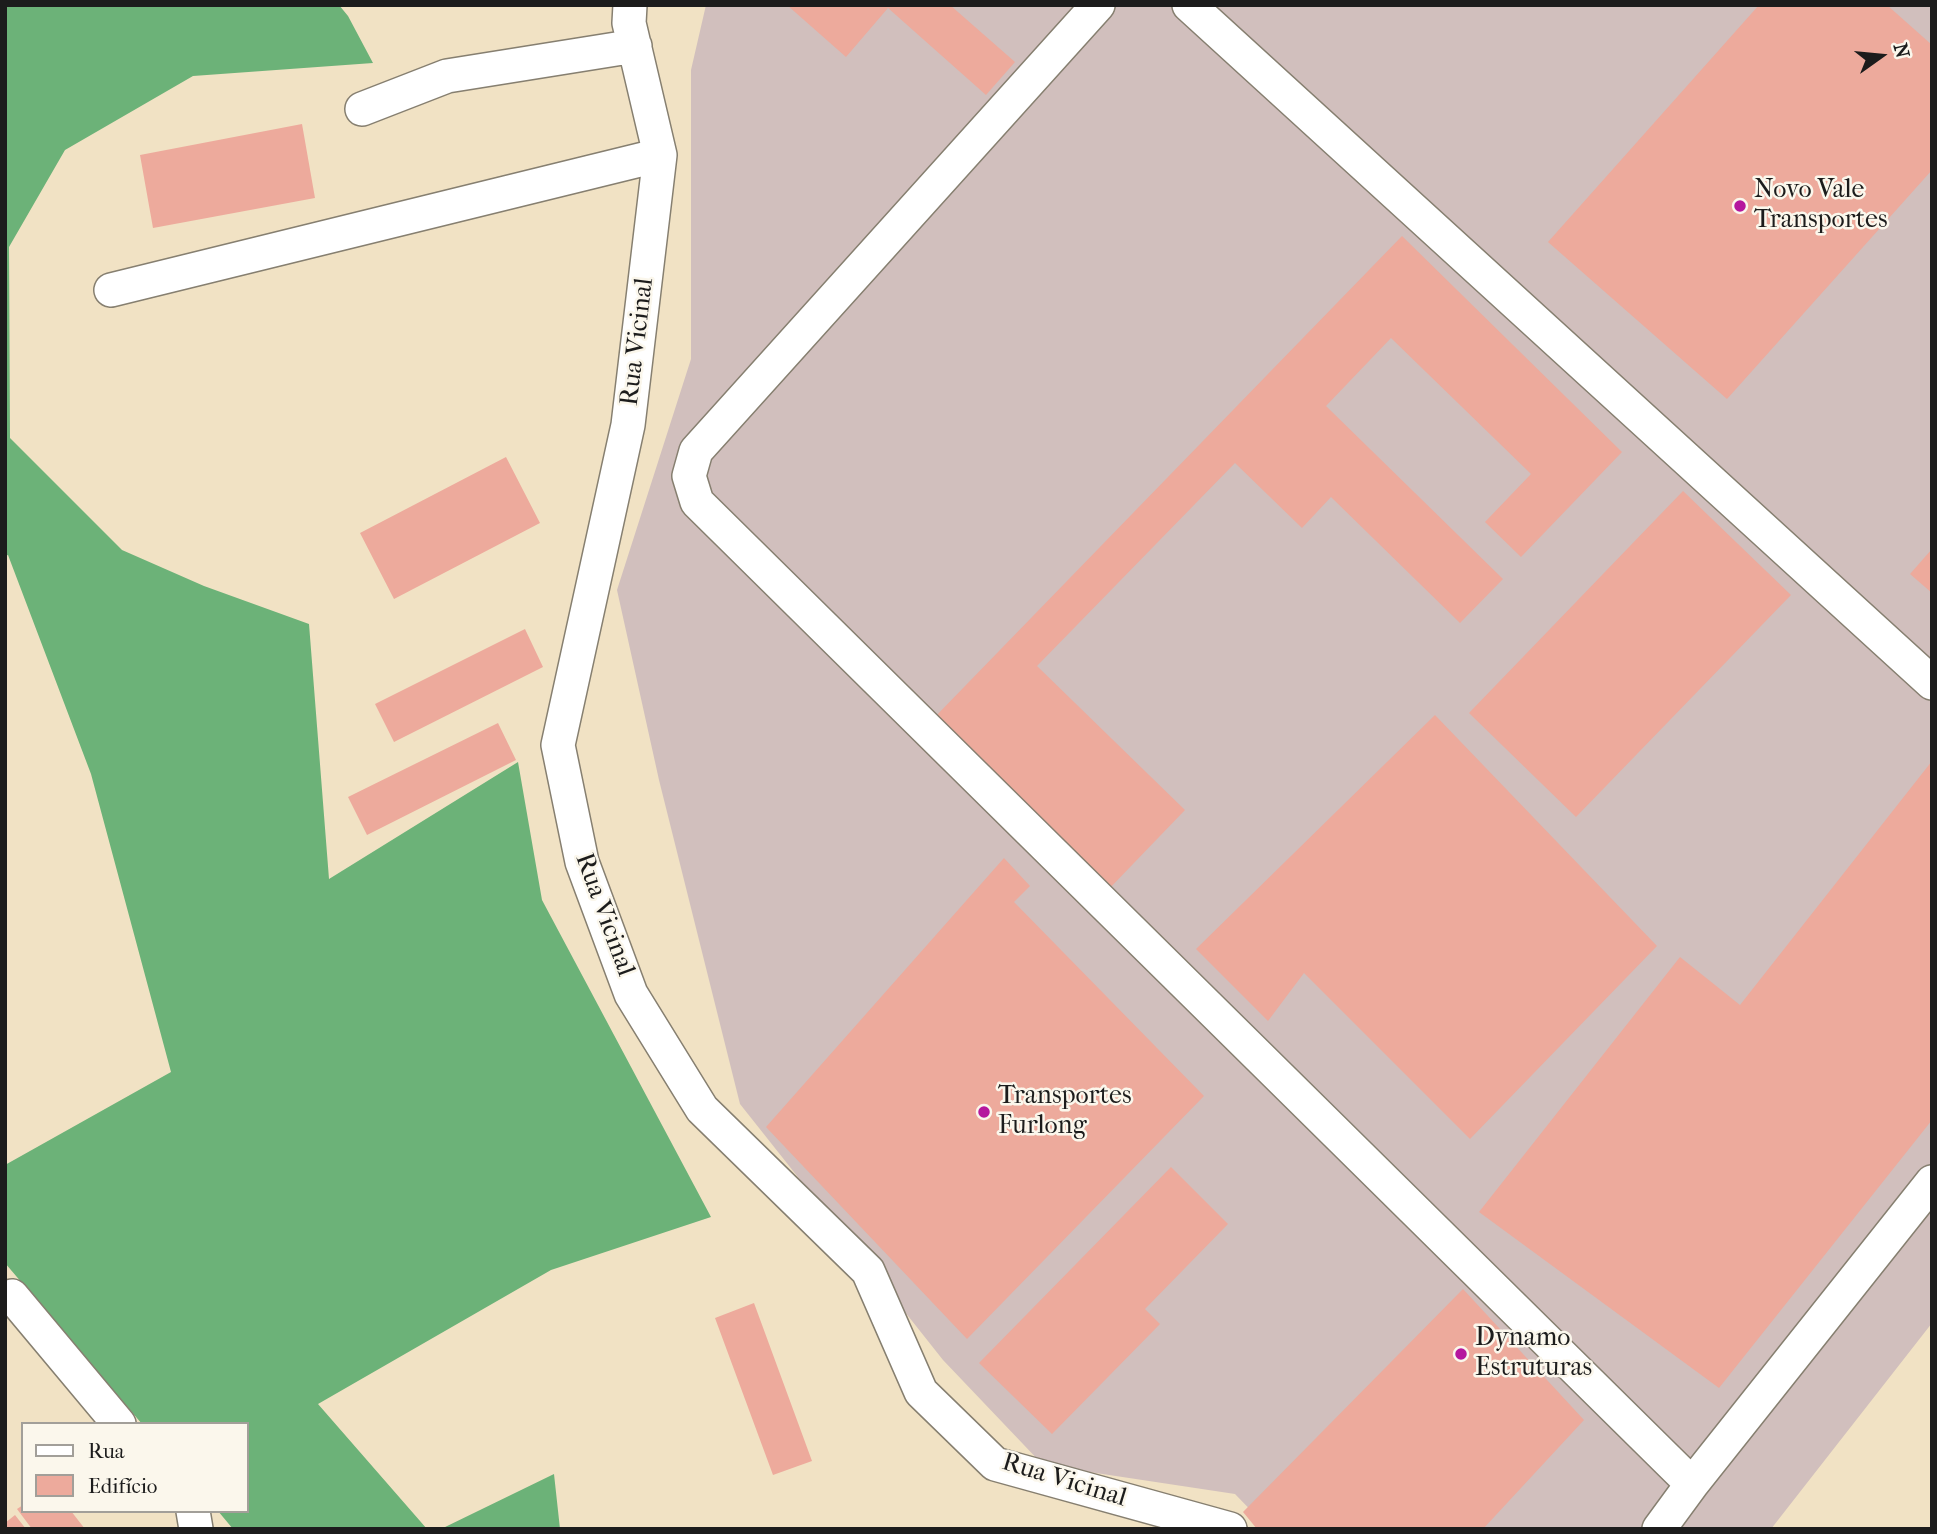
<!DOCTYPE html>
<html>
<head>
<meta charset="utf-8">
<style>
	body { margin:0 }
	#map { position:relative; width:1937px; height:1534px; overflow:hidden; background:#f1e2c4; font-family:"IM FELL French Canon",serif }
	canvas { display:block }
	.frame { position:absolute; inset:0; border:7px solid #1c1c1c; pointer-events:none }
	.legend { position:absolute; left:21px; top:1422px; width:228px; height:91px; box-sizing:border-box; background:#fbf7ec; border:2px solid #a29f99; margin:0; padding:9px 12px; list-style:none; font-size:21px; color:#1c1c1c }
	.legend li { display:flex; align-items:center; gap:14px; height:35px }
	.legend b { width:35px; border:2px solid #a29f99 }
	.north { position:absolute; left:1846px; top:21px; width:70px; height:70px; -webkit-text-stroke:5px #fbf7ec; paint-order:stroke; rotate:75deg; font-size:19px; font-weight:700; line-height:28px; text-align:center; color:#1c1c1c }
	.north::after { content:''; display:block; margin:auto; width:24px; height:32px; background:#1c1c1c; clip-path:polygon(50% 0,100% 100%,50% 72%,0 100%) }
</style>
</head>
<body>
<div id="map">
<canvas width="1937" height="1534"></canvas>
<div class="frame"></div>
<ul class="legend">
<li><b style="height:9px;background:#fff"></b>Rua</li>
<li><b style="height:19px;background:#edaa9c"></b>Edifício</li>
</ul>
<div class="north">N</div>
</div>
<script>
const c = document.querySelector('canvas').getContext('2d');
c.lineJoin = 'round';
function paint(path, color) {
  c.fillStyle = color;
  c.fill(path, 'evenodd');
}
function shape(rows) {
  const path = new Path2D();
  for (const r of rows) {
    path.moveTo(r[0], r[1]);
    for (let i = 2; i < r.length; i += 2) path.lineTo(r[i], r[i + 1]);
  }
  return path;
}
function stroke(path, color, width, dash) {
  c.strokeStyle = color;
  c.lineWidth = width;
  c.lineCap = dash ? 'butt' : 'round';
  c.setLineDash(dash || []);
  c.stroke(path);
}
function drawText(font, color, halo, rows, align = 'center') {
  c.font = font + ' "IM FELL French Canon",serif';
  c.lineWidth = 5;
  c.setLineDash([]);
  c.textBaseline = 'middle';
  c.strokeStyle = halo;
  c.fillStyle = color;
  for (const [text, x, y, turn = 0] of rows) {
    c.save();
    c.translate(x, y);
    c.rotate((+turn || 0) * Math.PI / 180);
    c.textAlign = isNaN(turn) ? turn : align;
    if (halo) c.strokeText(text, 0, 0);
    c.fillText(text, 0, 0);
    c.restore();
  }
}
const industrial = shape([
	[706,5,1932,5,1932,1323,1771,1529,1269,1529,1235,1494,1043,1465,943,1360,740,1104,659,780,617,590,691,359,691,70]
]);
const forest = shape([
	[5,5,339,5,348,16,373,63,193,76,65,150,9,247,10,438,122,550,204,586,309,624,329,879,518,762,542,900,711,1217,551,1270,318,1404,427,1529,233,1529,218,1511,247,1511,247,1424,142,1424,5,1263,5,1165,171,1072,91,774,8,555,5,556],
	[554,1474,560,1529,441,1529]
]);
const building = shape([
	[787,5,950,5,1015,62,986,95,888,8,846,57],
	[1759,5,1887,5,1932,45,1932,170,1727,399,1548,242],
	[302,124,315,198,153,228,140,155],
	[1402,236,1622,452,1521,557,1485,522,1531,474,1391,338,1326,406,1503,579,1460,623,1331,497,1302,528,1235,463,1037,666,1185,810,1107,891,932,720],
	[506,457,540,523,394,599,360,533],
	[1683,491,1791,595,1576,817,1469,713],
	[1932,549,1932,593,1910,574],
	[525,629,543,667,394,742,375,704],
	[1435,715,1657,946,1470,1139,1304,973,1268,1021,1196,949],
	[498,723,516,760,367,835,348,797],
	[1932,761,1932,1120,1719,1388,1479,1212,1680,957,1740,1005],
	[1004,858,1030,886,1014,902,1204,1096,967,1339,766,1127],
	[1171,1167,1228,1224,1145,1309,1160,1324,1052,1434,979,1363],
	[1463,1289,1584,1420,1483,1529,1257,1529,1243,1512],
	[754,1303,812,1461,773,1475,715,1318],
	[23,1505,23,1511,71,1511,85,1529,32,1529,17,1509],
	[15,1515,26,1529,5,1529,5,1523]
]);
const minor = shape([
	[630,5,629,23,660,155,628,425,558,745,582,862,631,994,702,1109,868,1271,921,1392,995,1464,1230,1529],
	[1098,5,696,451,689,476,697,502,1692,1484],
	[1189,5,1932,683],
	[362,109,447,76,635,46],
	[111,290,660,155],
	[12,1296,119,1424],
	[193,1511,196,1529],
	[1659,1529,1692,1484,1932,1182]
]);
const markers = [
	[1740,206,7,"#b5179e"],
	[984,1112,7,"#b5179e"],
	[1461,1354,7,"#b5179e"]
];
const poiNames = [
	["Novo Vale",1754,191],
	["Transportes",1754,221],
	["Transportes",998,1097],
	["Furlong",998,1127],
	["Dynamo",1475,1339],
	["Estruturas",1475,1369]
];
const streetNames = [
	["Rua Vicinal",638,342,-83],
	["Rua Vicinal",604,915,70],
	["Rua Vicinal",1064,1481,17]
];
paint(industrial, '#d1bfbd');
paint(forest, '#6cb278');
paint(building, '#edaa9c');
stroke(minor, '#867f70', 36);
stroke(minor, '#fff', 33);
for (const [x, y, r, color] of markers) {
  const dot = new Path2D();
  dot.arc(x, y, r, 0, 2 * Math.PI);
  c.fillStyle = color;
  c.fill(dot);
  stroke(dot, '#fbf7ec', 2.5);
}
drawText('26px', '#1c1c1c', '#fbf7ec', poiNames, 'left');
drawText('26px', '#1c1c1c', '#fbf7ec', streetNames);
</script>
</body>
</html>
